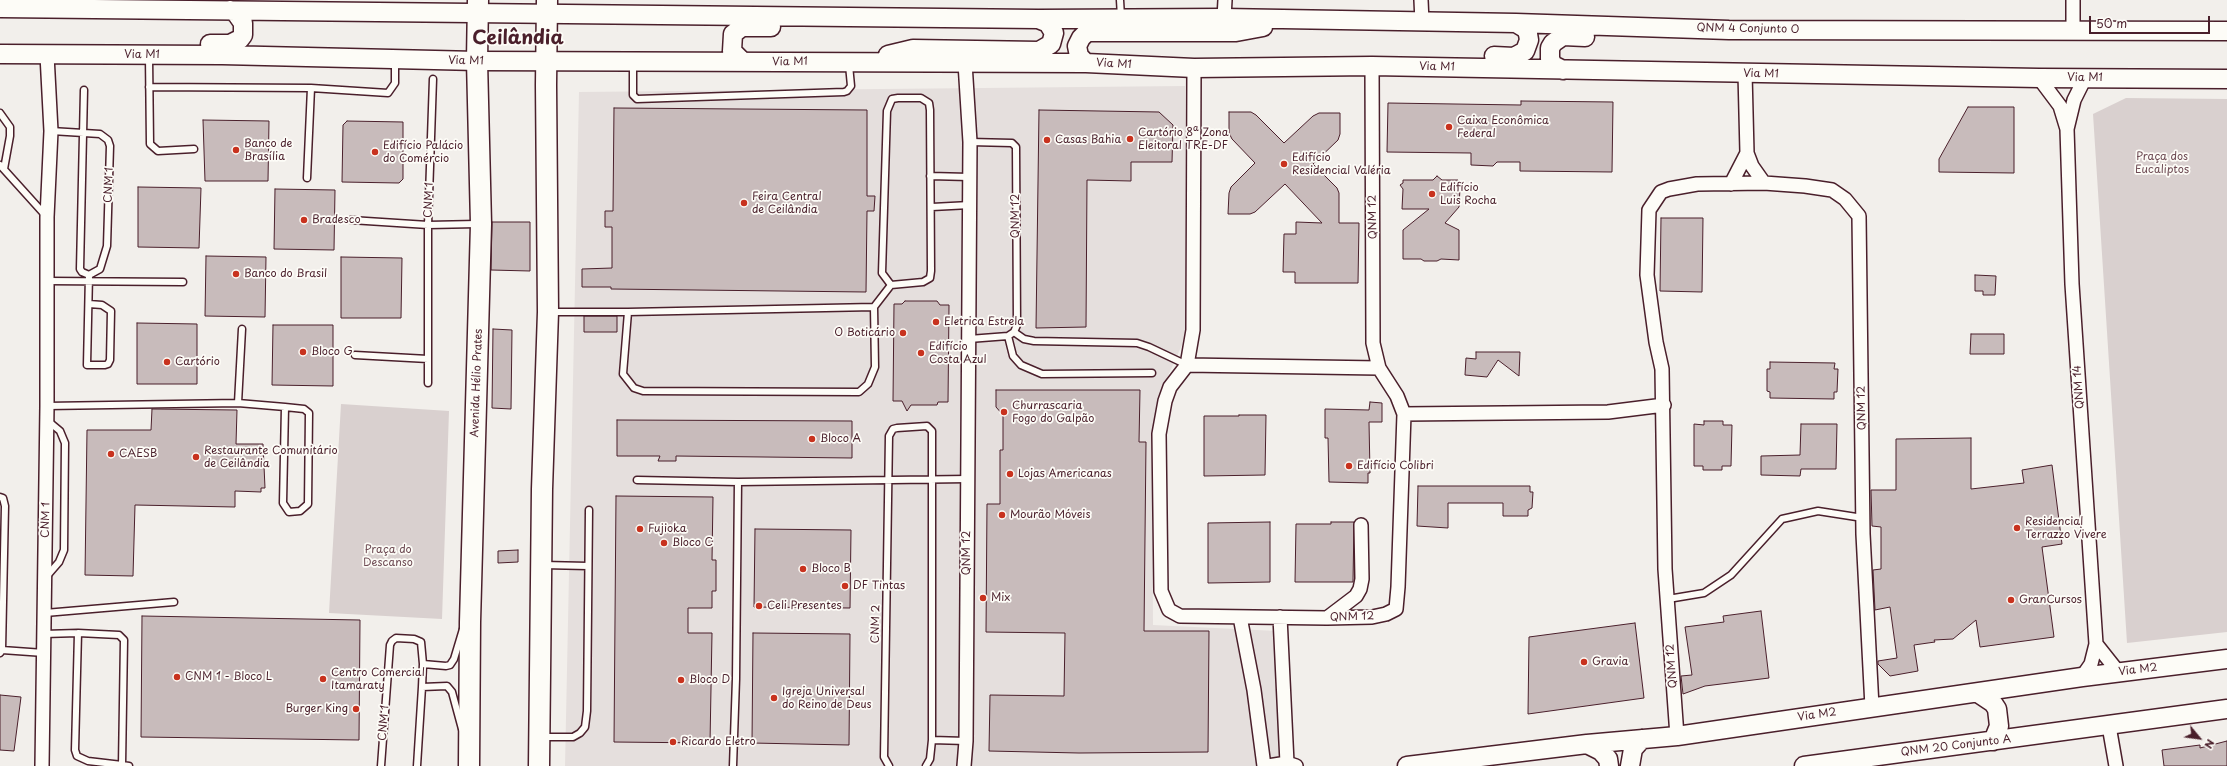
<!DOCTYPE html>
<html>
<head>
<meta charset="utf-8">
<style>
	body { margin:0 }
	#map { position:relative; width:2227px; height:766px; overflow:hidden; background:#f2efeb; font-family:"Playpen Sans",sans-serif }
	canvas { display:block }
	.north { position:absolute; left:2179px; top:718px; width:40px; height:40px; -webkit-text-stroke:3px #fdfcf7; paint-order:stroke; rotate:119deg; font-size:11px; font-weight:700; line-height:16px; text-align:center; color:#4a1f2b }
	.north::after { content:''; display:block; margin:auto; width:14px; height:18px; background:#4a1f2b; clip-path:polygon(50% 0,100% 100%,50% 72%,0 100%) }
	.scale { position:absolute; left:2089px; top:16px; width:121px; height:18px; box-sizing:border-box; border:2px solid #4a1f2b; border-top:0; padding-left:5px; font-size:12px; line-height:14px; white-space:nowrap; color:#4a1f2b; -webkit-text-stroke:3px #fdfcf7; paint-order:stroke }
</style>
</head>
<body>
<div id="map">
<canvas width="2227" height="766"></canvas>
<div class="north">N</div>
<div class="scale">50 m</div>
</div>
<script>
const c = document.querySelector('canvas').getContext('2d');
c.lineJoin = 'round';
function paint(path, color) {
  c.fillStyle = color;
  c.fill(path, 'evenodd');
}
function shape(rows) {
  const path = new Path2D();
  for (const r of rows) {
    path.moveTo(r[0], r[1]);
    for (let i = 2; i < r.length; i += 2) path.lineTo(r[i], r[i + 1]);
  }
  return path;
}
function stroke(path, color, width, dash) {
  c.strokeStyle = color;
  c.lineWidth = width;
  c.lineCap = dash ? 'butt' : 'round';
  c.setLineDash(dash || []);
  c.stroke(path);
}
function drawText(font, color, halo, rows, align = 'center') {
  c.font = font + ' "Playpen Sans",sans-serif';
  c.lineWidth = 3.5;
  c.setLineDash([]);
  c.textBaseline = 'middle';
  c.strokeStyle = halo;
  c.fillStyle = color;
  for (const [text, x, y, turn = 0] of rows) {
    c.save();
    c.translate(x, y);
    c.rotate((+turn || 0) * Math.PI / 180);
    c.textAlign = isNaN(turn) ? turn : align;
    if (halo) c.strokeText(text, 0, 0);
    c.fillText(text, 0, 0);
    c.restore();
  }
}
const built = shape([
	[1185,86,1185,330,1182,345,1161,391,1152,433,1153,625,1277,631,1286,766,565,766,579,92]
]);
const green = shape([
	[2126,98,2227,99,2227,632,2127,643,2093,114],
	[341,404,449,411,442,619,329,613]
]);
const building = shape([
	[1521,101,1613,102,1612,172,1520,171,1520,162,1497,162,1493,166,1471,165,1471,153,1387,152,1388,103,1521,105,1521,101],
	[1968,107,2014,107,2014,173,1939,172,1939,159,1968,107],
	[614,108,867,110,867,196,875,196,874,211,867,211,866,292,611,289,611,287,582,287,582,269,612,268,612,227,605,227,605,211,613,211,614,108],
	[1039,110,1159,112,1173,125,1172,162,1131,162,1131,181,1087,180,1086,327,1036,328,1039,110],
	[1229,112,1251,112,1256,115,1284,143,1313,116,1319,113,1340,113,1340,134,1338,140,1313,164,1337,188,1339,193,1339,223,1359,223,1358,283,1295,283,1295,272,1283,272,1284,234,1296,234,1296,222,1322,223,1285,184,1255,212,1250,214,1228,214,1229,193,1231,187,1255,163,1232,139,1229,133,1229,112],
	[203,120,269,121,268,181,205,181,203,120],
	[347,121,403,122,403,179,399,183,342,182,343,125,347,121],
	[1437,176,1442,180,1458,180,1457,185,1460,188,1459,207,1445,223,1459,230,1459,260,1441,259,1437,261,1424,261,1421,259,1403,259,1403,230,1429,209,1402,209,1403,189,1400,185,1403,183,1403,180,1433,180,1437,176],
	[138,187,201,188,199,248,138,247,138,187],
	[275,189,335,190,334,250,274,249,275,189],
	[1661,218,1703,218,1702,292,1660,291,1661,218],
	[492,222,530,222,530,271,491,270,492,222],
	[206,256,266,257,265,317,205,316,206,256],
	[341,257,402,258,401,318,341,318,341,257],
	[1975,275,1996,276,1995,295,1983,295,1983,291,1975,291,1975,275],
	[905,301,937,301,940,305,949,305,948,402,938,402,937,405,911,405,907,411,902,401,893,401,894,304,902,304,905,301],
	[584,316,617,316,617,332,584,332,584,316],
	[137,323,197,324,197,384,137,384,137,323],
	[273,325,333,325,333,386,272,385,273,325],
	[493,329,512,330,511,409,492,408,493,329],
	[1971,334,2004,334,2004,354,1970,354,1971,334],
	[1476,352,1520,352,1519,376,1498,360,1487,377,1465,375,1466,358,1476,359,1476,352],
	[1770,362,1835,363,1834,369,1838,369,1837,392,1834,392,1834,399,1770,398,1770,392,1767,391,1767,369,1770,369,1770,362],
	[996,390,1140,390,1139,442,1146,442,1144,631,1209,631,1208,752,1079,753,989,751,990,695,1064,696,1065,633,986,632,987,504,1000,504,1000,450,1003,450,1003,415,996,407,996,390],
	[1370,402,1382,403,1382,422,1369,422,1370,473,1368,473,1368,483,1329,482,1328,438,1325,438,1325,409,1369,410,1370,402],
	[152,409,237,410,236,444,263,444,265,488,261,488,261,492,235,491,235,507,135,505,133,576,85,575,87,430,151,430,152,409],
	[1239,415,1266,415,1265,475,1204,476,1204,416,1239,416,1239,415],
	[617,420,852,421,852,458,676,456,676,461,658,461,660,456,617,456,617,420],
	[1704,421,1723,421,1723,425,1732,425,1731,466,1722,466,1722,470,1703,470,1703,466,1694,466,1694,424,1704,425,1704,421],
	[1801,424,1837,424,1836,469,1801,469,1800,476,1761,475,1761,456,1800,455,1801,424],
	[1971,438,1971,489,2024,483,2022,470,2052,465,2062,544,2042,547,2054,637,1980,647,1976,620,1953,639,1934,640,1935,642,1914,645,1918,671,1890,676,1878,664,1878,661,1897,658,1890,607,1875,610,1873,570,1881,569,1881,527,1872,526,1871,490,1896,490,1896,439,1971,438],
	[1418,486,1530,486,1530,492,1533,492,1532,508,1528,510,1528,516,1503,516,1503,503,1448,503,1448,528,1417,526,1418,486],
	[616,496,713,497,712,560,716,560,716,591,712,591,712,608,688,608,688,633,712,633,710,743,614,742,616,496],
	[1270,522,1270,582,1208,583,1208,523,1270,522],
	[1331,522,1354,522,1353,582,1295,582,1296,524,1331,524,1331,522],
	[755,529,851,530,850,608,754,607,755,529],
	[518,550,518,562,498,563,498,551,518,550],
	[1761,611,1769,678,1705,686,1683,694,1681,676,1692,675,1685,627,1724,622,1723,616,1761,611],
	[142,616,360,620,359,740,141,737,142,616],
	[1635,623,1644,698,1528,714,1529,637,1635,623],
	[753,633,850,634,849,745,752,743,753,633],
	[0,695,21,697,14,751,0,750,0,695],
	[2227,741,2227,766,2164,766,2162,750,2200,745,2200,748,2227,741]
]);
const service = shape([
	[1120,0,1121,17],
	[149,57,150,144,158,151,194,149],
	[633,64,633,95,637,99,844,92,847,91,851,86,849,65],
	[149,87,311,88,388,93,395,83,395,62],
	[84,90,80,269,82,272,89,275],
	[898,98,921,98,929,103,930,110,931,271,930,278,923,282,891,285,882,273,887,111,892,99,898,98],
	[0,113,10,127,10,136,4,169],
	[51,131,100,134,108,140,110,146,107,246,100,269,89,275,87,365,105,365,108,364,110,360,111,311,102,305,89,304],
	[0,165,46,216],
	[930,176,969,177],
	[307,178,311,88],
	[932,207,970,205],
	[351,220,428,225,477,224],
	[48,281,183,282],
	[874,307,875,367,868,384,859,392,643,391,634,388,623,374,628,312,874,307,891,285],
	[550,312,628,312],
	[1014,332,1024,339,1034,341,1137,343,1149,347,1187,365],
	[1008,336,1013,356,1021,365,1042,374,1152,373],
	[969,339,1008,336,1014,332,1017,325,1016,147,1012,143,970,142],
	[355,355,428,359],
	[428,383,428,225,433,79],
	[238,403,242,329],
	[47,406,238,403,285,407,304,409,309,413,308,504,300,511,289,512,283,503,285,407],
	[637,480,738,482,968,479],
	[0,497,3,498,5,506,2,650,0,653],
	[543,565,588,566],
	[46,577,59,562,64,550,65,443,60,431,48,421],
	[1668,599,1704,593,1731,575,1782,519,1818,511,1863,518],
	[45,613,174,602],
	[44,634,78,633],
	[2,650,44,653],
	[422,687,423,664],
	[543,737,573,737,580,733,585,727,587,711,589,510],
	[932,740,966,741],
	[122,765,124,640,119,635,78,633,75,750,77,756,88,761,122,765,129,766],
	[381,766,390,645,392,641,396,638,414,639,421,642,423,664,446,666,450,665,454,659,463,629],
	[417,766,422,687,447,686,452,692,462,729],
	[733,766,736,679,738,482],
	[889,766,884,757,889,436,893,429,897,428,927,426,932,431,932,740,930,759,926,766]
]);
const minor = shape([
	[1421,0,1422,22],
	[1224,18,1225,0],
	[2073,29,2073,0],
	[1194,68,1193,330,1187,365,1170,387,1165,401,1159,434,1161,591,1169,610,1180,616,1327,618,1372,617,1386,614,1396,609,1398,587,1404,414,1397,396,1379,368,1373,343,1372,66],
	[1745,73,1747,153,1752,166,1764,183],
	[2039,78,2060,106,2067,129],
	[1731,184,1747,153],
	[1187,365,1379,368],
	[1404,414,1608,412,1664,405],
	[1240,617,1254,690,1264,766],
	[1280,617,1287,763],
	[1327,618,1356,596,1360,589,1362,579,1361,525],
	[2096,644,2119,673],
	[2082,677,2091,664,2096,644,2072,284,2067,129,2074,100,2085,78],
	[2109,726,2116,766],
	[1677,736,1665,569,1662,369,1656,342,1647,275,1649,210,1661,192,1669,189,1697,184,1764,183,1805,186,1832,190,1845,199,1859,216,1863,534,1872,707],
	[42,766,47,406,47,217,51,131,47,55],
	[964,766,966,741,970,142,965,63],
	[1268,766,1287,763,1296,766]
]);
const secondary = shape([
	[0,8,1038,19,1224,18,1516,23,1729,30,2227,31],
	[210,44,230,44,240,39,243,35,243,23,236,13,230,10],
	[0,54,222,55,477,61,1086,63,1194,68,1372,66,2039,78,2227,79],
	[888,55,913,49,1039,51,1051,44,1054,33,1048,23,1038,19],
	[1494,56,1514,57,1525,51,1529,40,1528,34,1526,29,1516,23],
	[743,62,732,51,733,34,742,27,771,27],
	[1086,63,1079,56,1077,46,1081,38,1087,32,1236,32,1263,27],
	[1563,70,1553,65,1550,59,1550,48,1553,43,1563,36,1585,37],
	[1978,693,1993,703,1997,709,1999,726,1993,741],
	[1587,744,1601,751,1608,759,1609,766],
	[1407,766,1587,744,1677,736,2082,677,2227,659],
	[1630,766,1633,749,1642,739],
	[1804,766,2227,709]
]);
const primary = shape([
	[469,766,470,622,481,224,477,61,478,0],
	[539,766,542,489,548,312,546,85,547,0]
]);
const markers = [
	[1449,127,4,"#c8321e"],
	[1130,139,4,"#c8321e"],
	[1047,140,4,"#c8321e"],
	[236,150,4,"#c8321e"],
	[375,152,4,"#c8321e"],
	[1284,164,4,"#c8321e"],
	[1432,194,4,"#c8321e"],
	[744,203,4,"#c8321e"],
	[304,220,4,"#c8321e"],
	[236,274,4,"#c8321e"],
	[936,322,4,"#c8321e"],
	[903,333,4,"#c8321e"],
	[303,352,4,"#c8321e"],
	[921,353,4,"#c8321e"],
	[167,362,4,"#c8321e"],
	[1004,412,4,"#c8321e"],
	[812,439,4,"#c8321e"],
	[111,454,4,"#c8321e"],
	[196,457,4,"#c8321e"],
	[1349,466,4,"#c8321e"],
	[1010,474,4,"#c8321e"],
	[1002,515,4,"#c8321e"],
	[2017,528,4,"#c8321e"],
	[640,529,4,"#c8321e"],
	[664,543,4,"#c8321e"],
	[803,569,4,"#c8321e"],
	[845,586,4,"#c8321e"],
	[983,598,4,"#c8321e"],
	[2011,600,4,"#c8321e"],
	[759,606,4,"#c8321e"],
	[1584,662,4,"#c8321e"],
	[177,677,4,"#c8321e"],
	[323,679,4,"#c8321e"],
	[681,680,4,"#c8321e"],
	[774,698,4,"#c8321e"],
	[356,709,4,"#c8321e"],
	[673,742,4,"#c8321e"]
];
const streetNames = [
	["QNM 4 Conjunto O",1748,29,1],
	["Via M1",142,55],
	["Via M1",466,61,1],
	["Via M1",790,62,-1],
	["Via M1",1114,64,3],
	["Via M1",1437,67,1],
	["Via M1",1761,74,1],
	["Via M1",2085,78],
	["CNM 1",109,185,-88],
	["CNM 1",429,200,-88],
	["QNM 12",1016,216,-90],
	["QNM 12",1373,217,-91],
	["Avenida Hélio Prates",477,383,-88],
	["QNM 14",2079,387,-94],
	["QNM 12",1862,408,-91],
	["CNM 1",46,520,-89],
	["QNM 12",967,553,-90],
	["QNM 12",1352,617,-2],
	["CNM 2",876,624,-89],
	["QNM 12",1672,666,-94],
	["Via M2",2138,670,-7],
	["Via M2",1817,715,-8],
	["CNM 1",384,723,-86],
	["QNM 20 Conjunto A",1956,746,-7]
];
const poiNames = [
	["Caixa Econômica",1457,121],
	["Federal",1457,134],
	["Cartório 8ª Zona",1138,133],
	["Eleitoral TRE-DF",1138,146],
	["Casas Bahia",1055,140],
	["Banco de",244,144],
	["Brasília",244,157],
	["Edifício Palácio",383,146],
	["do Comércio",383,159],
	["Edifício",1292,158],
	["Residencial Valéria",1292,171],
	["Edifício",1440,188],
	["Luis Rocha",1440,201],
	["Feira Central",752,197],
	["de Ceilândia",752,210],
	["Bradesco",312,220],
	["Banco do Brasil",244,274],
	["Eletrica Estrela",944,322],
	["O Boticário",895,333,"right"],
	["Edifício",929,347],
	["Costa Azul",929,360],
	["Bloco G",311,352],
	["Cartório",175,362],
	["Churrascaria",1012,406],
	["Fogo do Galpão",1012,419],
	["Bloco A",820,439],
	["Restaurante Comunitário",204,451],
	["de Ceilândia",204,464],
	["CAESB",119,454],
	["Edifício Colibri",1357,466],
	["Lojas Americanas",1018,474],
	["Mourão Móveis",1010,515],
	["Residencial",2025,522],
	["Terrazzo Vivere",2025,535],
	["Fujioka",648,529],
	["Bloco C",672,543],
	["Bloco B",811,569],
	["DF Tintas",853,586],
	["Mix",991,598],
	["GranCursos",2019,600],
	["Celi Presentes",767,606],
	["Gravia",1592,662],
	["Centro Comercial",331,673],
	["Itamaraty",331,686],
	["CNM 1 - Bloco L",185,677],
	["Bloco D",689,680],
	["Igreja Universal",782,692],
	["do Reino de Deus",782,705],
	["Burger King",348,709,"right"],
	["Ricardo Eletro",681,742]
];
const parkNames = [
	["Praça dos",2162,157],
	["Eucaliptos",2162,170],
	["Praça do",388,550],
	["Descanso",388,563]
];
const townNames = [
	["Ceilândia",518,39]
];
paint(built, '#e5dfdd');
paint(green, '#d9d0cf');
paint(building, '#c8bbbb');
stroke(building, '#4a1f2b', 1);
stroke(service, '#4a1f2b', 9);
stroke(minor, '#4a1f2b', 16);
stroke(secondary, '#4a1f2b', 21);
stroke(primary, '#4a1f2b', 23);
stroke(service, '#fdfcf7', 6);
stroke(minor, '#fdfcf7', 13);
stroke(secondary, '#fdfcf7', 18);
stroke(primary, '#fdfcf7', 20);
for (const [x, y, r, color] of markers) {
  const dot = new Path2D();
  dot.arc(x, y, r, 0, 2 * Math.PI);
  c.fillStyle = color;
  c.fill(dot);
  stroke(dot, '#fdfcf7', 1.5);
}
drawText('11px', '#4a1f2b', '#fdfcf7', streetNames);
drawText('11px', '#4a1f2b', '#fdfcf7', poiNames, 'left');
drawText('11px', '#6e4b54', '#fdfcf7', parkNames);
drawText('bold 19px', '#4a1f2b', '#fdfcf7', townNames);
</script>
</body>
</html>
